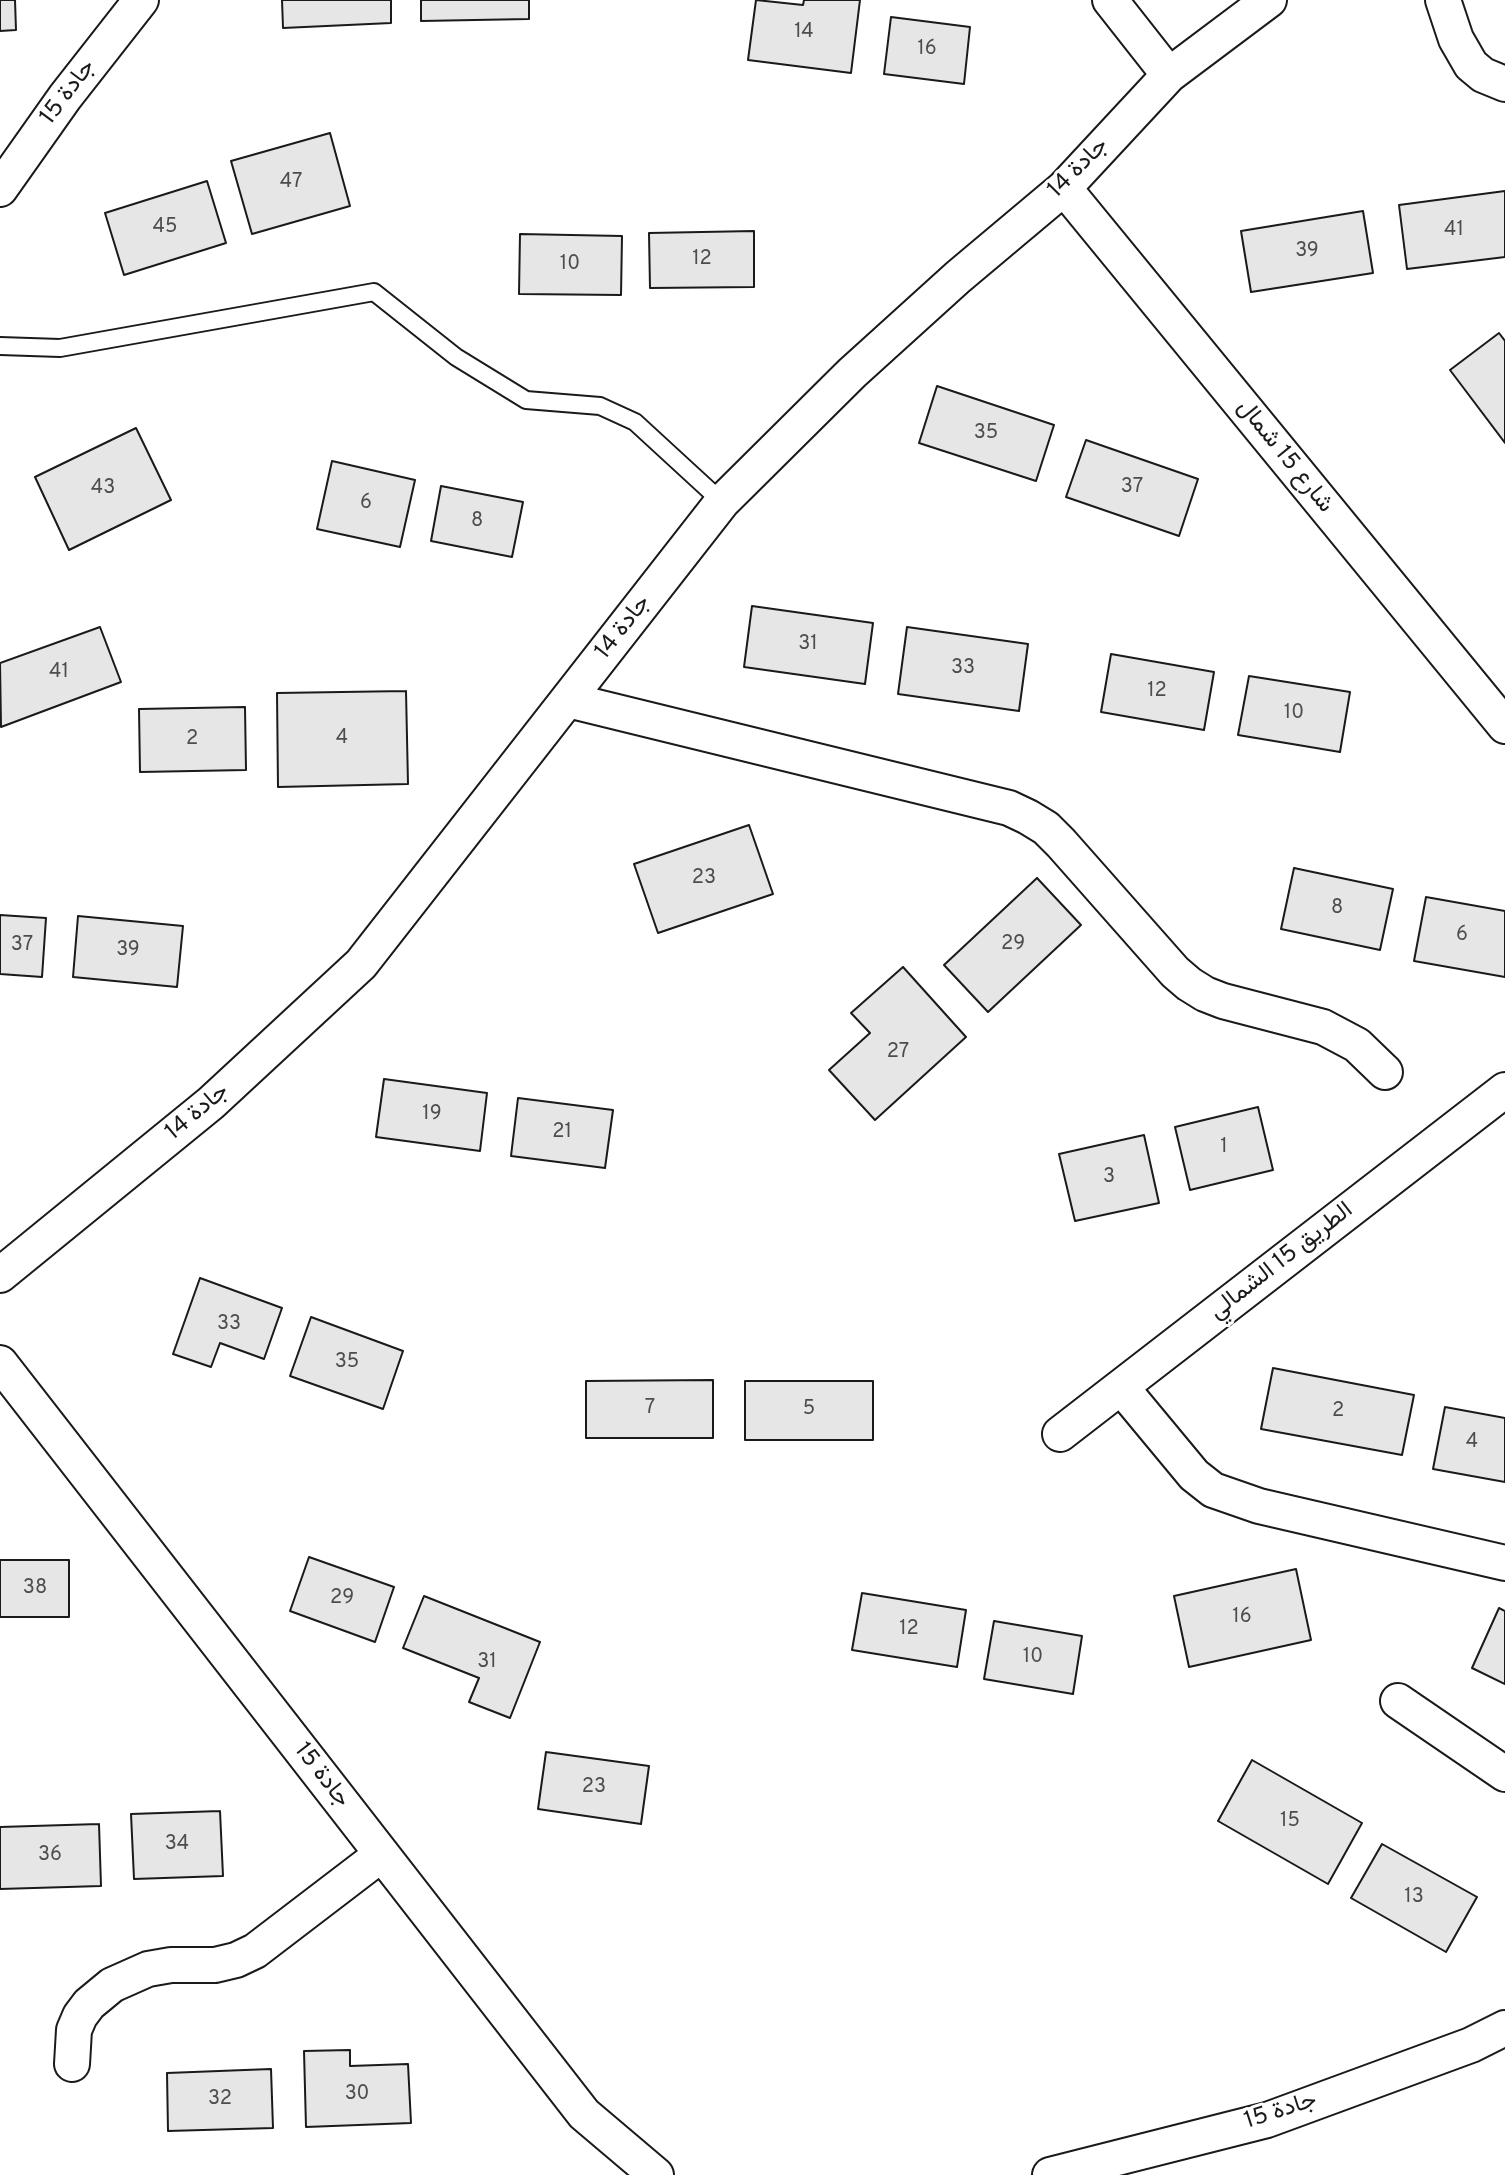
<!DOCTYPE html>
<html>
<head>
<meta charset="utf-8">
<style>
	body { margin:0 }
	canvas { display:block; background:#fff }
</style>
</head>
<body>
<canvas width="1505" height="2175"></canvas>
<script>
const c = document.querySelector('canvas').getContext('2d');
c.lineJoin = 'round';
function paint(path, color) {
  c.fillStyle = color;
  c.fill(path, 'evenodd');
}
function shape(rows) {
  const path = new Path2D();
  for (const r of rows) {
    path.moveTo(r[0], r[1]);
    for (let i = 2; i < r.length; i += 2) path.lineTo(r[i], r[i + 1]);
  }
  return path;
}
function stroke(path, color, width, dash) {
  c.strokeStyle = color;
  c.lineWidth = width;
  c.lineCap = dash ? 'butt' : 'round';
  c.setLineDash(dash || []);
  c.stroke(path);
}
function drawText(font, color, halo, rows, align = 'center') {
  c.font = font + ' Overpass,Vazirmatn,sans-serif';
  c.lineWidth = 6;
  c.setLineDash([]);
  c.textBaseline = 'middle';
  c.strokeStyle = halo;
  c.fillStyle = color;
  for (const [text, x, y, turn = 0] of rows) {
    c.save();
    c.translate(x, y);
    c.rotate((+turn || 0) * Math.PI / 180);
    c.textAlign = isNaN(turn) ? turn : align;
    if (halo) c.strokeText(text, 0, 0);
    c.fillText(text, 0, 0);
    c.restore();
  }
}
const building = shape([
	[0,0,15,0,16,30,0,31,0,0],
	[282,0,391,0,391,23,283,28,282,0],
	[421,0,529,0,529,19,421,21,421,0],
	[756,0,803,5,804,0,860,0,851,73,748,60,756,0],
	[891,17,970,27,964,84,884,74,891,17],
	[330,133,350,206,252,234,231,161,330,133],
	[207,181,226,243,124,275,105,213,207,181],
	[1505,191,1505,257,1407,269,1399,205,1505,191],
	[1363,211,1373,273,1251,292,1241,231,1363,211],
	[754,231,754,287,650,288,649,233,754,231],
	[520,234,622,236,621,295,519,294,520,234],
	[1499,333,1505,341,1505,443,1450,370,1499,333],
	[937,386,1054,425,1036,481,919,443,937,386],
	[136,428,171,500,69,550,35,477,136,428],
	[1086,440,1198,479,1179,536,1066,497,1086,440],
	[332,461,415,480,400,547,317,529,332,461],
	[441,486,523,502,512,557,431,541,441,486],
	[752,606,873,623,865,684,744,667,752,606],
	[100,627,121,682,1,727,0,663,100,627],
	[907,627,1028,644,1019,711,898,694,907,627],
	[1111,654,1214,672,1204,730,1101,712,1111,654],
	[1249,676,1350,692,1340,752,1238,735,1249,676],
	[406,691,408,784,278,787,277,693,406,691],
	[245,707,246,770,140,772,139,709,245,707],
	[749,825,773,894,658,933,634,864,749,825],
	[1294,868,1393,889,1380,950,1281,929,1294,868],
	[1037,878,1081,925,988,1012,944,965,1037,878],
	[1426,897,1505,911,1505,977,1414,961,1426,897],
	[0,915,46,918,42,977,0,974,0,915],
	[78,916,183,926,177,987,73,977,78,916],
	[903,967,966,1037,875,1120,829,1070,870,1033,851,1013,903,967],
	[384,1079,487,1093,480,1151,376,1137,384,1079],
	[518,1098,613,1110,605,1168,511,1156,518,1098],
	[1258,1107,1273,1170,1190,1190,1175,1127,1258,1107],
	[1144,1135,1159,1203,1075,1221,1059,1154,1144,1135],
	[200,1278,282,1308,264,1359,220,1343,211,1367,173,1354,200,1278],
	[311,1317,403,1351,383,1409,290,1376,311,1317],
	[1273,1368,1414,1395,1402,1455,1261,1429,1273,1368],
	[713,1380,713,1438,586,1438,586,1381,713,1380],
	[745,1381,873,1381,873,1440,745,1440,745,1381],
	[1445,1407,1505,1418,1505,1482,1433,1469,1445,1407],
	[309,1557,394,1587,375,1642,290,1611,309,1557],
	[0,1560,69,1560,69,1617,0,1617,0,1560],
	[1296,1569,1311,1640,1189,1667,1174,1596,1296,1569],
	[862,1593,966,1610,957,1667,852,1650,862,1593],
	[424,1596,540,1642,510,1718,469,1702,479,1678,403,1648,424,1596],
	[1499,1608,1505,1611,1505,1684,1472,1668,1499,1608],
	[994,1621,1082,1636,1073,1694,984,1679,994,1621],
	[546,1752,649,1766,641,1824,538,1809,546,1752],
	[1252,1760,1362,1823,1328,1884,1218,1821,1252,1760],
	[220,1811,223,1876,134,1879,131,1814,220,1811],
	[99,1824,101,1886,0,1889,0,1827,99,1824],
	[1382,1844,1477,1897,1446,1952,1351,1898,1382,1844],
	[350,2050,350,2066,408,2064,411,2123,306,2127,304,2051,350,2050],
	[271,2069,273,2128,168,2131,167,2073,271,2069]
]);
const lane = shape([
	[0,346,60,348,374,292,456,357,526,400,600,406,635,422,722,502]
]);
const street = shape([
	[1110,0,1169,75],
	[1443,0,1456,39,1471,65,1483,75,1505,84],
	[1064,188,1505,726],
	[0,189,65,97,141,0],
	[568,700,1009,808,1028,817,1046,828,1061,843,1175,972,1189,984,1205,994,1223,1001,1323,1027,1357,1045,1385,1072],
	[0,1275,211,1103,361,964,722,502,852,373,958,277,1064,188,1169,75,1269,0],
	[0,1363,584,2114,656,2175],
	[1121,1387,1194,1475,1213,1490,1259,1506,1505,1563],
	[1060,1434,1505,1090],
	[1398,1701,1505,1774],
	[72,2064,74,2030,80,2016,89,2004,112,1985,148,1969,171,1965,215,1965,236,1960,255,1951,382,1854],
	[1050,2175,1267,2120,1471,2045,1505,2028]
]);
const numberNames = [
	["14",804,33],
	["16",927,50],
	["47",291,183],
	["45",165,228],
	["41",1454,231],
	["39",1307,252],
	["12",702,260],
	["10",570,265],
	["35",986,434],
	["37",1132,488],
	["43",103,489],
	["6",366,504],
	["8",477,522],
	["31",808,645],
	["33",963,669],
	["41",59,673],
	["12",1157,692],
	["10",1294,714],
	["4",342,739],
	["2",192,740],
	["23",704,879],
	["8",1337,909],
	["6",1462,936],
	["29",1013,945],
	["37",22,946],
	["39",128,951],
	["27",898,1053],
	["19",432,1115],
	["21",562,1133],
	["1",1224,1148],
	["3",1109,1178],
	["33",229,1325],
	["35",347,1363],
	["7",650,1409],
	["5",809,1410],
	["2",1338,1412],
	["4",1472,1443],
	["38",35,1589],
	["29",342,1599],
	["16",1242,1618],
	["12",909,1630],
	["10",1033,1658],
	["31",487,1663],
	["23",594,1788],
	["15",1290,1822],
	["34",177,1845],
	["36",50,1856],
	["13",1414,1898],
	["30",357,2095],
	["32",220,2100]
];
const streetNames = [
	["جادة 15",69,93,-53],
	["جادة 14",1079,169,-45],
	["شارع 15 شمال",1284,457,51],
	["جادة 14",624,628,-52],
	["جادة 14",198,1113,-40],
	["الطريق 15 الشمالي",1282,1262,-38],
	["جادة 15",321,1776,52],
	["جادة 15",1281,2112,-18]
];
paint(building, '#e6e6e6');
stroke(building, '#1a1a1a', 2);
stroke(lane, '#1a1a1a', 20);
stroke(street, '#1a1a1a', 38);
stroke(lane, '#fff', 16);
stroke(street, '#fff', 34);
drawText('20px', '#4d4d4d', null, numberNames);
drawText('24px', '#1a1a1a', '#fff', streetNames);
</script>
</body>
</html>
